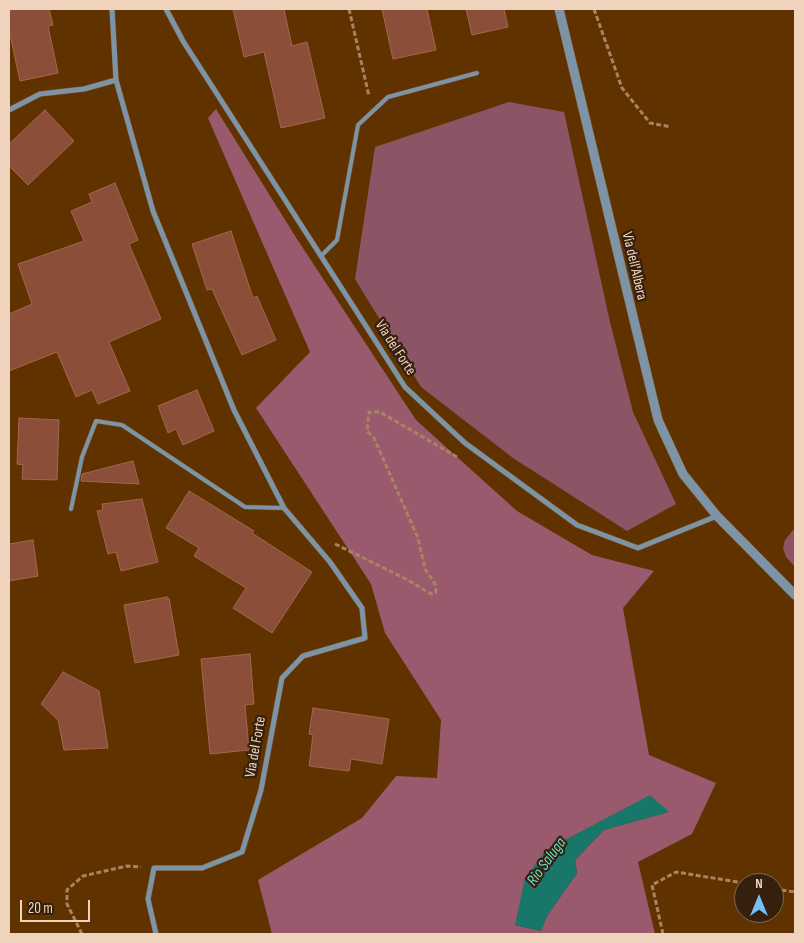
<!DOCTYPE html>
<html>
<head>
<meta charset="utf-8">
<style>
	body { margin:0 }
	#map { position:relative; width:804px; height:943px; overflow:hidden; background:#5f3200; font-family:"Sofia Sans Condensed",sans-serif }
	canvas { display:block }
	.frame { position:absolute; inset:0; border:10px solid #efd3bd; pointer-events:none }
	.north { position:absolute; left:734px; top:873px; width:50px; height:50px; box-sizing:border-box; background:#35200e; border:1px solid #7f6854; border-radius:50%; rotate:0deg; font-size:14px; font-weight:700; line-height:20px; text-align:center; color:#efd3bd }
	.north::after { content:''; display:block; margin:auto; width:18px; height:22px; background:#74c0f6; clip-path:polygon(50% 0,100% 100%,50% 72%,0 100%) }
	.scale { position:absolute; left:20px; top:900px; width:70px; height:22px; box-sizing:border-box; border:2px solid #efd3bd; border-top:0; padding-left:6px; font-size:15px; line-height:18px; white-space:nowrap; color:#efd3bd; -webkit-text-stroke:4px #35200e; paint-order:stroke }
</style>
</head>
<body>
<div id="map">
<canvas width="804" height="943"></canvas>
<div class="frame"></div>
<div class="north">N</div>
<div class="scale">20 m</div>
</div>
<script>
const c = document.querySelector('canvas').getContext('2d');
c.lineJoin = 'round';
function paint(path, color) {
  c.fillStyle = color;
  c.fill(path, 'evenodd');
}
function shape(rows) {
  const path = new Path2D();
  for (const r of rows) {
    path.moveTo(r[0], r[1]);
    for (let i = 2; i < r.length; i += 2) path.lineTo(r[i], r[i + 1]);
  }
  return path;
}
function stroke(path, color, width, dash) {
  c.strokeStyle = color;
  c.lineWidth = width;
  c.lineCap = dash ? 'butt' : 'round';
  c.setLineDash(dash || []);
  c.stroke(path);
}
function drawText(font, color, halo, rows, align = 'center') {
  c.font = font + ' "Sofia Sans Condensed",sans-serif';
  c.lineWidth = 4.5;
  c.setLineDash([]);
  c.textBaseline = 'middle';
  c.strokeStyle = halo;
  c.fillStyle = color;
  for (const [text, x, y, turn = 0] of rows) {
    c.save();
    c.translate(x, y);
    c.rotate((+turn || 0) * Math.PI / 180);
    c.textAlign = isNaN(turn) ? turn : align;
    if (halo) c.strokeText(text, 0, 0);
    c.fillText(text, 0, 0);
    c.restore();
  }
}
const green = shape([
	[509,102,564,112,610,322,633,412,676,504,627,531,513,458,421,387,355,279,375,147],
	[794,529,795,547,795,567,786,557,783,548,785,540]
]);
const forest = shape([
	[216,109,297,239,416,420,517,511,592,555,654,571,623,608,649,755,716,783,692,834,638,862,655,934,272,934,258,880,362,818,396,776,437,778,441,720,385,633,371,584,256,408,310,352,208,118],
	[650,796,668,812,604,830,575,860,577,873,547,916,541,931,515,925,546,850]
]);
const water = shape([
	[650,795,669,812,604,830,575,860,577,873,547,916,541,931,515,925,525,878,546,850]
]);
const building = shape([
	[9,9,49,9,53,25,48,26,58,73,20,81,9,30,9,9],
	[233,9,284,9,292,46,307,42,325,118,281,128,264,52,244,57,233,9],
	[382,9,427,9,436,50,393,59,382,9],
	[466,9,504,9,508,27,472,35,466,9],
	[45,110,74,141,28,185,9,166,9,144,45,110],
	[115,183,138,240,129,244,161,319,109,342,130,391,98,404,92,390,76,397,57,352,9,371,9,314,32,304,18,264,84,241,71,211,92,202,89,194,115,183],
	[231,231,253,298,257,296,276,340,242,355,212,289,207,290,192,244,231,231],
	[197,390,214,431,183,445,176,429,168,433,158,406,197,390],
	[19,418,59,420,57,480,22,479,23,465,17,464,19,418],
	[133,461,139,484,81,481,82,474,133,461],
	[189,491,254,531,252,533,312,572,272,633,233,608,246,588,194,556,199,548,166,528,189,491],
	[142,499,158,562,121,571,116,552,108,554,97,511,103,510,102,504,142,499],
	[33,540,38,576,9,581,9,544,33,540],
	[167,597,167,600,169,598,179,655,135,663,124,605,167,597],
	[250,654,254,704,245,705,249,750,210,754,201,659,250,654],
	[63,672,99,691,108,748,64,750,58,720,41,704,63,672],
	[313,708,389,719,382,764,351,759,349,771,309,766,313,735,309,734,313,708]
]);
const path = shape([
	[349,9,369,96],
	[594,9,622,88,650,123,671,127],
	[335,544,406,579,431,594,436,592,435,584,425,569,418,538,374,438,367,431,369,412,380,412,457,457],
	[774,889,795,892],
	[82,934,67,904,67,890,83,876,127,866,141,867],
	[663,934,652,885,676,872,744,883]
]);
const service = shape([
	[321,256,337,240,358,125,388,97,477,73],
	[71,509,82,457,96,421,122,425,245,507,284,508]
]);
const minor = shape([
	[112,9,116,80,153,211,234,410,284,508,330,562,362,608,365,638,303,656,282,678,261,790,242,852,202,868,154,868,148,899,156,934],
	[166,9,183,41,405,387,465,443,577,525,638,548,717,516],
	[9,110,40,94,84,89,116,80]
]);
const tertiary = shape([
	[559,9,658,420,683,474,717,516,795,595]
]);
const streetNames = [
	["Via dell'Albera",634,266,77],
	["Via del Forte",395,348,57],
	["Via del Forte",256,747,-80]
];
const waterNames = [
	["Rio Saluga",547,862,-54]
];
paint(green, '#8b5565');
paint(forest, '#995a6d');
paint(water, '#19776a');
paint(building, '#8b4f39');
stroke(building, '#a4664f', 1);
stroke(service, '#794f22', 5);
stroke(minor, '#794f22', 6);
stroke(tertiary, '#794f22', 10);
stroke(path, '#a98461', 3, [5, 2.5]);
stroke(service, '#7c94a6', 4);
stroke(minor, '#7c94a6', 5);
stroke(tertiary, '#7c94a6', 9);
drawText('15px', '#efd3bd', '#35200e', streetNames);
drawText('italic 16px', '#64e0cc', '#35200e', waterNames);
</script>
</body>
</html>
